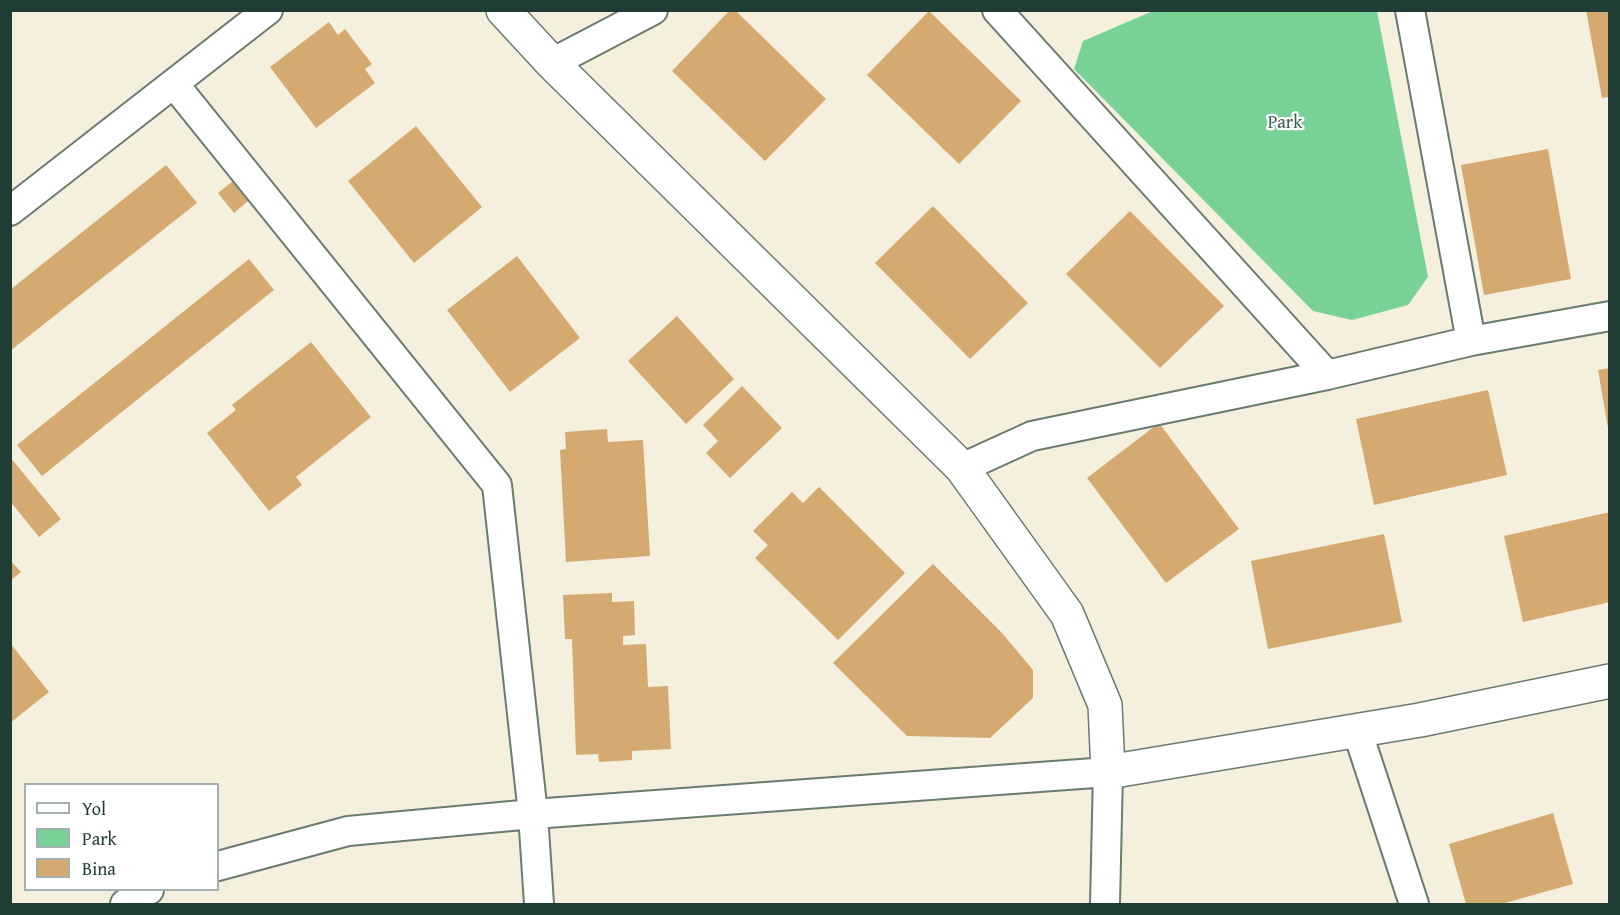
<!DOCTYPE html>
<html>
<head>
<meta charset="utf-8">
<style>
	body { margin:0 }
	#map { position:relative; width:1620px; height:915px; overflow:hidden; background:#f5efde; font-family:"Gentium Book Plus",serif }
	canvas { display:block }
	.frame { position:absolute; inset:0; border:12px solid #1f3d34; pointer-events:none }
	.legend { position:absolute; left:24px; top:783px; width:195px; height:108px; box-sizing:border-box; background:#fff; border:2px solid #a5b1ae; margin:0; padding:8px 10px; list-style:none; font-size:18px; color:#1f3d34 }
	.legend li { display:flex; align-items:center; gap:12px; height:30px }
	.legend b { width:30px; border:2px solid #a5b1ae }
</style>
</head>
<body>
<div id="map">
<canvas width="1620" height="915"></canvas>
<div class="frame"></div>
<ul class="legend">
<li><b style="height:8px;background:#fff"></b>Yol</li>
<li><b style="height:16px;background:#78d298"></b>Park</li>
<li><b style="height:16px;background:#d5aa70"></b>Bina</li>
</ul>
</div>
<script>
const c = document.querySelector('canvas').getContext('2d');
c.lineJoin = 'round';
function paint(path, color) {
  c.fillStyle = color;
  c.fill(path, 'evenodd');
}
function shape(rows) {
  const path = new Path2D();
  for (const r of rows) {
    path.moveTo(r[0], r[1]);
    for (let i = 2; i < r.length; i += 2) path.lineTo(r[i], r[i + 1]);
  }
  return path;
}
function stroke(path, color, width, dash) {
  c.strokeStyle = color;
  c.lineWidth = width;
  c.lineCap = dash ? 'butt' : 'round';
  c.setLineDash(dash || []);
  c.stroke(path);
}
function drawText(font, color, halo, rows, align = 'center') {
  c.font = font + ' "Gentium Book Plus",serif';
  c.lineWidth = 4.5;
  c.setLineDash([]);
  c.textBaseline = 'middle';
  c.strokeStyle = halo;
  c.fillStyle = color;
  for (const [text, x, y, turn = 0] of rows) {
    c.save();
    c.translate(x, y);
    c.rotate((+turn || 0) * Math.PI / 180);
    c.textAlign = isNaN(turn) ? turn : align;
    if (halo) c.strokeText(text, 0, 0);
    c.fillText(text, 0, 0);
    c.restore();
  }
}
const green = shape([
	[1153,11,1377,11,1428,277,1408,305,1352,320,1313,311,1074,69,1083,41]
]);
const building = shape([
	[730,10,735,10,826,99,765,161,672,71],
	[1586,10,1610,10,1610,97,1602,98],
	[929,11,1021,101,959,164,867,75],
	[329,22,338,35,345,29,372,64,365,69,375,83,316,128,270,67],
	[416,126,482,207,414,263,348,181],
	[1548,149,1571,279,1484,295,1461,165],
	[166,165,197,203,10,351,10,290],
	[238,177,254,196,234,213,218,193],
	[933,206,1028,303,970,359,875,263],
	[1130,211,1224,306,1160,368,1066,274],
	[517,256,580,338,510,392,447,310],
	[249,259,274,290,42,476,17,445],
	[677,316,734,379,686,424,628,361],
	[311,342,371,417,296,477,302,485,269,511,207,433,236,410,232,405],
	[1610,368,1610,428,1608,428,1598,370],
	[742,386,782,428,730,478,706,453,718,441,703,425],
	[1488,390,1507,475,1374,505,1356,419],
	[1159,423,1239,529,1166,583,1087,478],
	[607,429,608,442,643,440,650,556,566,562,560,450,566,449,565,432],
	[10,457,61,519,39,537,10,501],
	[819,487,905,573,838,640,755,558,768,545,753,531,792,492,803,503],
	[1610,512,1610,602,1523,622,1504,536],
	[1384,534,1402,622,1268,649,1251,561],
	[10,560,21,572,10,581],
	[933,564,1002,633,1033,670,1033,698,990,738,907,736,833,663],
	[612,593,612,602,634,601,635,635,623,636,623,645,646,644,648,687,668,686,671,749,632,751,632,760,599,762,598,754,576,755,572,639,565,639,563,595],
	[10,643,49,692,10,723],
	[1553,813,1573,884,1501,904,1466,904,1449,844]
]);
const minor = shape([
	[997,10,1327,375],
	[1410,10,1471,341],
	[552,63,653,10],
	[174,84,497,485,533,814,539,904],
	[10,211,268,10],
	[962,468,1032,436,1327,375,1471,341,1610,316],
	[1357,730,1414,904],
	[218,866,348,831,533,814,1108,772,1105,904],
	[125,904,149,890]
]);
const tertiary = shape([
	[503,10,552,63,962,468,1067,614,1105,705,1108,772,1420,720,1610,681]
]);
const parkNames = [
	["Park",1285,123]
];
paint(green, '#78d298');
paint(building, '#d5aa70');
stroke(minor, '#6a7b70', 32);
stroke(tertiary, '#6a7b70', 36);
stroke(minor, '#fff', 28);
stroke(tertiary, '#fff', 33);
drawText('18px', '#35624d', '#fff', parkNames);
</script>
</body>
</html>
